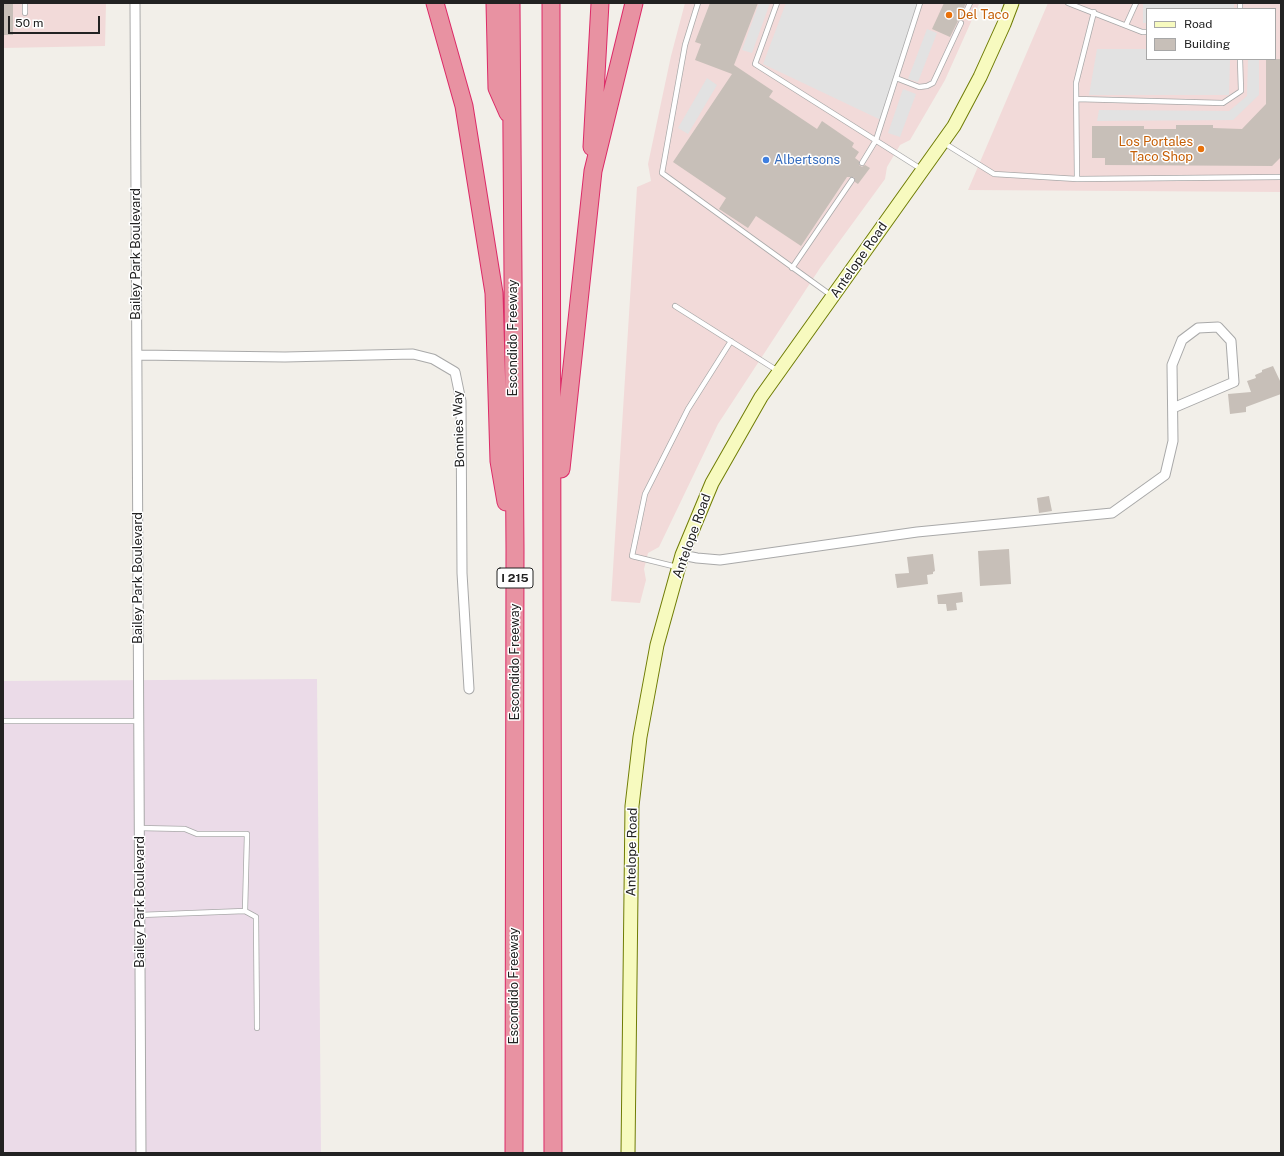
<!DOCTYPE html>
<html>
<head>
<meta charset="utf-8">
<style>
	body { margin:0 }
	#map { position:relative; width:1284px; height:1156px; overflow:hidden; background:#f2efe9; font-family:"Public Sans",sans-serif }
	canvas { display:block }
	.frame { position:absolute; inset:0; border:4px solid #222; pointer-events:none }
	.legend { position:absolute; left:1146px; top:8px; width:130px; height:52px; box-sizing:border-box; background:#fff; border:1px solid #a7a7a7; margin:0; padding:5px 7px; list-style:none; font-size:12px; color:#222 }
	.legend li { display:flex; align-items:center; gap:8px; height:20px }
	.legend b { width:20px; border:1px solid #a7a7a7 }
	.scale { position:absolute; left:8px; top:16px; width:92px; height:18px; box-sizing:border-box; border:2px solid #222; border-top:0; padding-left:5px; font-size:12px; line-height:14px; white-space:nowrap; color:#222; -webkit-text-stroke:3px #fff; paint-order:stroke }
</style>
</head>
<body>
<div id="map">
<canvas width="1284" height="1156"></canvas>
<div class="frame"></div>
<ul class="legend">
<li><b style="height:5px;background:#f7fabf"></b>Road</li>
<li><b style="height:11px;background:#c7bfb8"></b>Building</li>
</ul>
<div class="scale">50 m</div>
</div>
<script>
const c = document.querySelector('canvas').getContext('2d');
c.lineJoin = 'round';
function paint(path, color) {
  c.fillStyle = color;
  c.fill(path, 'evenodd');
}
function shape(rows) {
  const path = new Path2D();
  for (const r of rows) {
    path.moveTo(r[0], r[1]);
    for (let i = 2; i < r.length; i += 2) path.lineTo(r[i], r[i + 1]);
  }
  return path;
}
function stroke(path, color, width, dash) {
  c.strokeStyle = color;
  c.lineWidth = width;
  c.lineCap = dash ? 'butt' : 'round';
  c.setLineDash(dash || []);
  c.stroke(path);
}
function drawText(font, color, halo, rows, align = 'center') {
  c.font = font + ' "Public Sans",sans-serif';
  c.lineWidth = 3;
  c.setLineDash([]);
  c.textBaseline = 'middle';
  c.strokeStyle = halo;
  c.fillStyle = color;
  for (const [text, x, y, turn = 0] of rows) {
    c.save();
    c.translate(x, y);
    c.rotate((+turn || 0) * Math.PI / 180);
    c.textAlign = isNaN(turn) ? turn : align;
    if (halo) c.strokeText(text, 0, 0);
    c.fillText(text, 0, 0);
    c.restore();
  }
}
const commercial = shape([
	[3,3,106,3,105,46,3,48],
	[685,3,979,4,945,80,910,140,900,145,887,167,885,179,820,268,718,424,659,547,648,553,644,569,646,580,640,603,611,601,637,187,651,181,648,164,671,56],
	[1048,3,1281,3,1281,192,968,190],
	[1147,9,1275,9,1275,59,1147,59]
]);
const industrial = shape([
	[317,679,321,1153,3,1153,3,681]
]);
const parking = shape([
	[759,3,770,3,752,53,742,50],
	[786,3,919,3,881,120,763,64],
	[1143,3,1234,3,1234,9,1147,9,1147,23,1143,23],
	[927,29,937,33,918,82,908,79],
	[1097,49,1147,49,1147,59,1230,59,1229,95,1089,95],
	[1248,59,1259,59,1259,95,1233,120,1097,121,1099,110,1229,111,1247,96],
	[707,78,717,85,688,134,678,128],
	[903,89,916,94,900,137,888,133]
]);
const building = shape([
	[3,3,13,3,13,35,3,35],
	[710,3,758,3,734,65,773,91,769,97,817,129,822,121,854,143,852,147,859,152,855,158,859,161,859,165,862,167,865,165,870,168,858,184,855,182,854,177,847,177,801,246,756,216,748,228,719,209,726,198,673,162,732,74,695,60,701,44,695,42],
	[944,3,966,3,961,14,965,18,964,20,958,21,950,37,932,29],
	[1266,59,1281,59,1281,157,1272,166,1105,165,1105,158,1092,158,1092,126,1144,126,1144,129,1176,129,1176,125,1213,125,1213,128,1242,129,1266,104],
	[1273,366,1281,383,1281,394,1246,407,1246,412,1230,414,1228,394,1251,392,1247,381,1256,378,1255,375,1262,372,1262,370],
	[1049,496,1052,511,1039,513,1037,498],
	[1009,549,1011,584,980,586,978,551],
	[933,554,935,571,933,572,933,574,927,575,928,584,897,588,895,574,909,573,907,557],
	[962,592,963,602,956,603,957,610,947,611,946,604,938,604,937,595]
]);
const lane = shape([
	[698,3,685,45,662,173,832,296],
	[777,3,755,64,921,169],
	[1068,3,1142,32,1147,32],
	[1240,9,1240,3],
	[1094,12,1076,83,1077,179,1281,177],
	[25,13,25,3],
	[965,14,970,3],
	[1126,25,1136,3],
	[896,78,919,87,927,86,933,83,961,23],
	[1076,99,1223,103,1241,91,1240,59],
	[944,143,994,174,1077,179],
	[862,163,876,140,920,3],
	[792,268,852,180],
	[675,306,778,371],
	[677,567,632,556,645,494,688,409,731,341],
	[3,721,139,721],
	[139,828,185,829,197,834,247,834,245,911,256,917,257,1028],
	[140,915,245,911]
]);
const street = shape([
	[135,3,141,1153],
	[137,355,285,357,413,354,433,359,455,372,461,401,462,573,469,689],
	[682,555,697,558,720,560,917,532,1112,513,1165,475,1173,441,1172,365,1182,340,1198,328,1218,327,1231,341,1234,382,1173,408]
]);
const secondary = shape([
	[628,1153,632,806,640,737,657,645,682,555,712,483,761,397,954,126,980,77,1004,24,1012,3]
]);
const highway = shape([
	[435,3,464,106,494,293,499,461,506,502],
	[495,3,497,88,508,113],
	[511,3,515,549,514,1153],
	[551,3,553,1153],
	[592,147,600,3],
	[561,469,593,171,634,3]
]);
const markers = [
	[949,15,4,"#e8710a"],
	[1201,149,4,"#e8710a"],
	[766,160,4,"#3f7fe0"]
];
const shields = [
	[515,578,36]
];
const shieldNames = [
	["I 215",515,578]
];
const foodNames = [
	["Del Taco",957,15],
	["Los Portales",1193,142,"right"],
	["Taco Shop",1193,157,"right"]
];
const shopNames = [
	["Albertsons",774,160]
];
const streetNames = [
	["Bailey Park Boulevard",136,254,-90],
	["Antelope Road",859,260,-55],
	["Escondido Freeway",513,338,-90],
	["Bonnies Way",459,429,-92],
	["Antelope Road",692,536,-70],
	["Bailey Park Boulevard",138,578,-90],
	["Escondido Freeway",515,662,-90],
	["Antelope Road",632,852,-89],
	["Bailey Park Boulevard",140,902,-90],
	["Escondido Freeway",514,986,-90]
];
paint(commercial, '#f2dad9');
paint(industrial, '#ebdbe8');
paint(parking, '#e2e2e2');
paint(building, '#c7bfb8');
stroke(lane, '#a9a9a9', 6);
stroke(street, '#a9a9a9', 11);
stroke(secondary, '#707d05', 15);
stroke(highway, '#dc2a67', 19);
stroke(lane, '#fff', 4.5);
stroke(street, '#fff', 9);
stroke(secondary, '#f7fabf', 13);
stroke(highway, '#e892a2', 17);
for (const [x, y, r, color] of markers) {
  const dot = new Path2D();
  dot.arc(x, y, r, 0, 2 * Math.PI);
  c.fillStyle = color;
  c.fill(dot);
  stroke(dot, '#fff', 1.5);
}
for (const [x, y, w] of shields) {
  const box = new Path2D();
  box.roundRect(x - w / 2, y - 10, w, 20, 3);
  c.fillStyle = '#fff';
  c.fill(box);
  stroke(box, '#222', 1);
}
drawText('bold 12px', '#222', null, shieldNames);
drawText('13px', '#c56008', '#fff', foodNames, 'left');
drawText('13px', '#366cbe', '#fff', shopNames, 'left');
drawText('13px', '#222', '#fff', streetNames);
</script>
</body>
</html>
